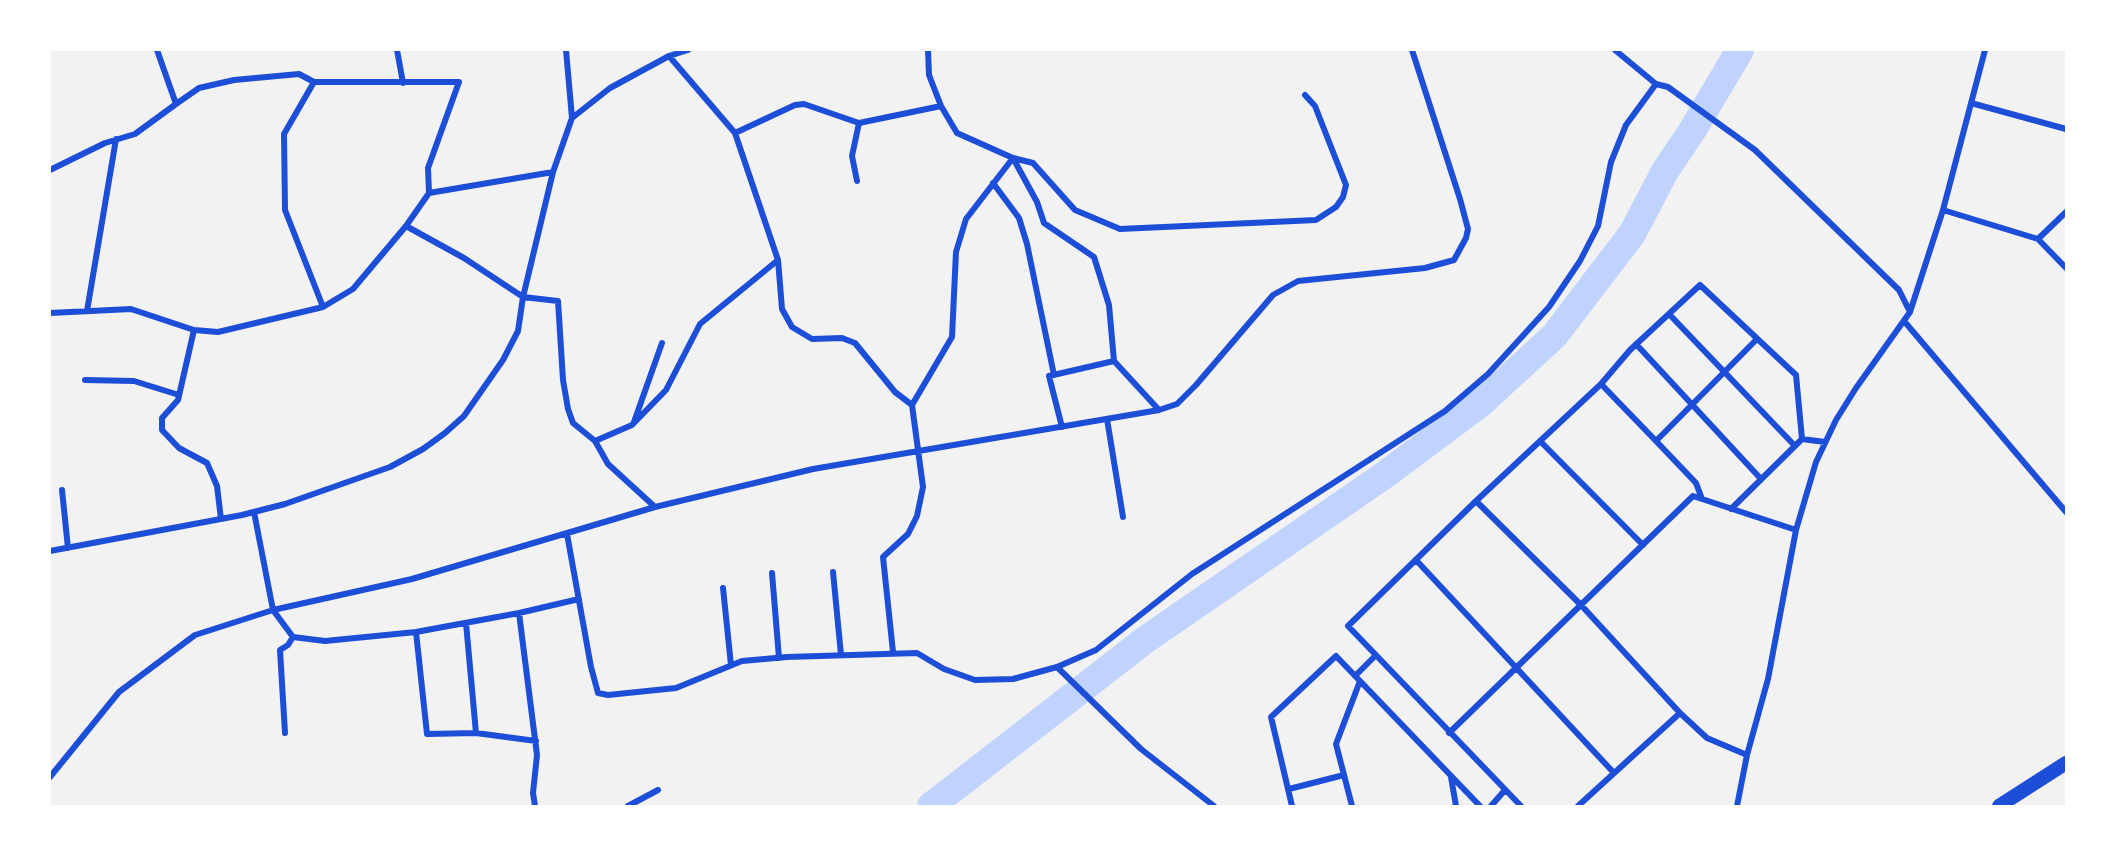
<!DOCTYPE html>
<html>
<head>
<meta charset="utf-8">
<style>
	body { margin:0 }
	#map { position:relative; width:2116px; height:856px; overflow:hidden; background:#f2f2f2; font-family:"DM Sans",sans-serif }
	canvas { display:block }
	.frame { position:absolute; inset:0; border:51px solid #fff; pointer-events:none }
</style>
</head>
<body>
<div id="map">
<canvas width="2116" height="856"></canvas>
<div class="frame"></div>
</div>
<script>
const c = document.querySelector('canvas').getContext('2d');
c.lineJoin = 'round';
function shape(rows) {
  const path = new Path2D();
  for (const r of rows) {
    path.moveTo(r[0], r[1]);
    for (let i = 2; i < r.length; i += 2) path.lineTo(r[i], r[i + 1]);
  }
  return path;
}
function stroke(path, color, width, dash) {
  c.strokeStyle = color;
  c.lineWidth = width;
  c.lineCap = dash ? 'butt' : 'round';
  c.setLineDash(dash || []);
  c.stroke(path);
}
const river = shape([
	[931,806,1145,640,1386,474,1481,403,1554,336,1632,234,1665,171,1692,131,1740,50]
]);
const minor = shape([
	[397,50,403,83],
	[928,50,929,75,941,106],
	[1615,50,1656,84,1668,87,1755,150,1899,290,1910,312],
	[669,56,735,133,795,105,804,104,859,123,941,106,957,133,1013,158,1037,202,1044,223,1094,257,1109,305,1114,361,1159,410],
	[314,82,284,134,285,210,323,307],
	[1971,103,2066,129],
	[176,104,199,88,234,80,299,74,314,82,459,82,428,168,429,193],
	[572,118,610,88,669,56,688,50],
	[50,170,105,143,135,134,176,104,157,50],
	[857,181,852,156,859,123],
	[993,183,1019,218,1027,244,1054,375],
	[1943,210,2038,239,2066,268],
	[406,226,464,258,523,297,558,301,563,380,568,409,573,423,595,441,608,464,655,507],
	[2038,239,2066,212],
	[778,260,782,309,792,327,812,339,842,338,855,343,895,392,912,405,923,487,917,516,908,534,883,557,893,652],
	[87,311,116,139],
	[50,313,131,309,194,330,218,332,323,307,353,289,406,226,429,193,553,172],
	[1669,314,1795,446],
	[1904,321,2066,512],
	[194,330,178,400,162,418,162,430,179,448,207,463,217,486,221,519],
	[1636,344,1761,479],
	[85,380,134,381,179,395],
	[1601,384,1656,441,1757,339],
	[912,405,952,337,956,252,966,219,1013,158,1033,163,1075,210,1120,229,1316,220,1336,207,1343,197,1346,185,1315,106,1305,95],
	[1107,419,1123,517],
	[634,422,662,343],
	[1062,427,1049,376,1114,361],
	[595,441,632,425,666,390,700,324,778,260,735,133],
	[1540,441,1643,545],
	[1656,441,1696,483,1702,499],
	[62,490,68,548],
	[1476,501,1601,384,1630,350,1700,285,1796,375,1802,439],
	[1731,509,1802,439,1825,442],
	[254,512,273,610,293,637,325,641,416,632,519,613,579,599],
	[567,534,591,667,598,693,608,695,676,688,742,661,787,657,917,653,944,669,975,680,1013,679,1057,667,1141,749,1214,806],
	[50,551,242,515,285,504,390,467,423,449,445,433,464,416,503,360,518,331,523,297,553,172,572,118,566,50],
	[1416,560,1614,773],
	[833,572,841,655],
	[772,573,779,658],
	[723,588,731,665],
	[519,613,537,755,533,793,535,806],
	[466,623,476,733,536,741],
	[416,632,427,734,476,733],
	[1057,667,1096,650,1192,574,1445,411,1488,374,1549,307,1580,261,1598,226,1611,162,1626,125,1656,84],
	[1355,676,1376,655],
	[1680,713,1707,738,1747,755],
	[285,733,280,650,288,645,293,637],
	[1449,733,1693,496,1796,530],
	[50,777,119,692,195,635,273,610,412,579,655,507,813,469,1159,410,1177,404,1196,385,1273,295,1298,281,1425,268,1454,260,1466,238,1468,229,1460,199,1412,50],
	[1451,777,1456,806],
	[1289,789,1344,775],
	[628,806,658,790],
	[1292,806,1271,717,1336,656,1480,806],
	[1352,806,1336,744,1360,681],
	[1491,806,1505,790],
	[1521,806,1348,626,1476,501,1581,605,1680,713,1578,806],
	[1737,806,1747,755,1768,679,1796,530,1816,462,1836,420,1856,388,1910,312,1943,210,1985,50]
]);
const primary = shape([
	[1999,806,2066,763]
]);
stroke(river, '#bfd3fe', 28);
stroke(minor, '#1d4ed8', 6);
stroke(primary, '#1d4ed8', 14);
</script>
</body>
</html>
